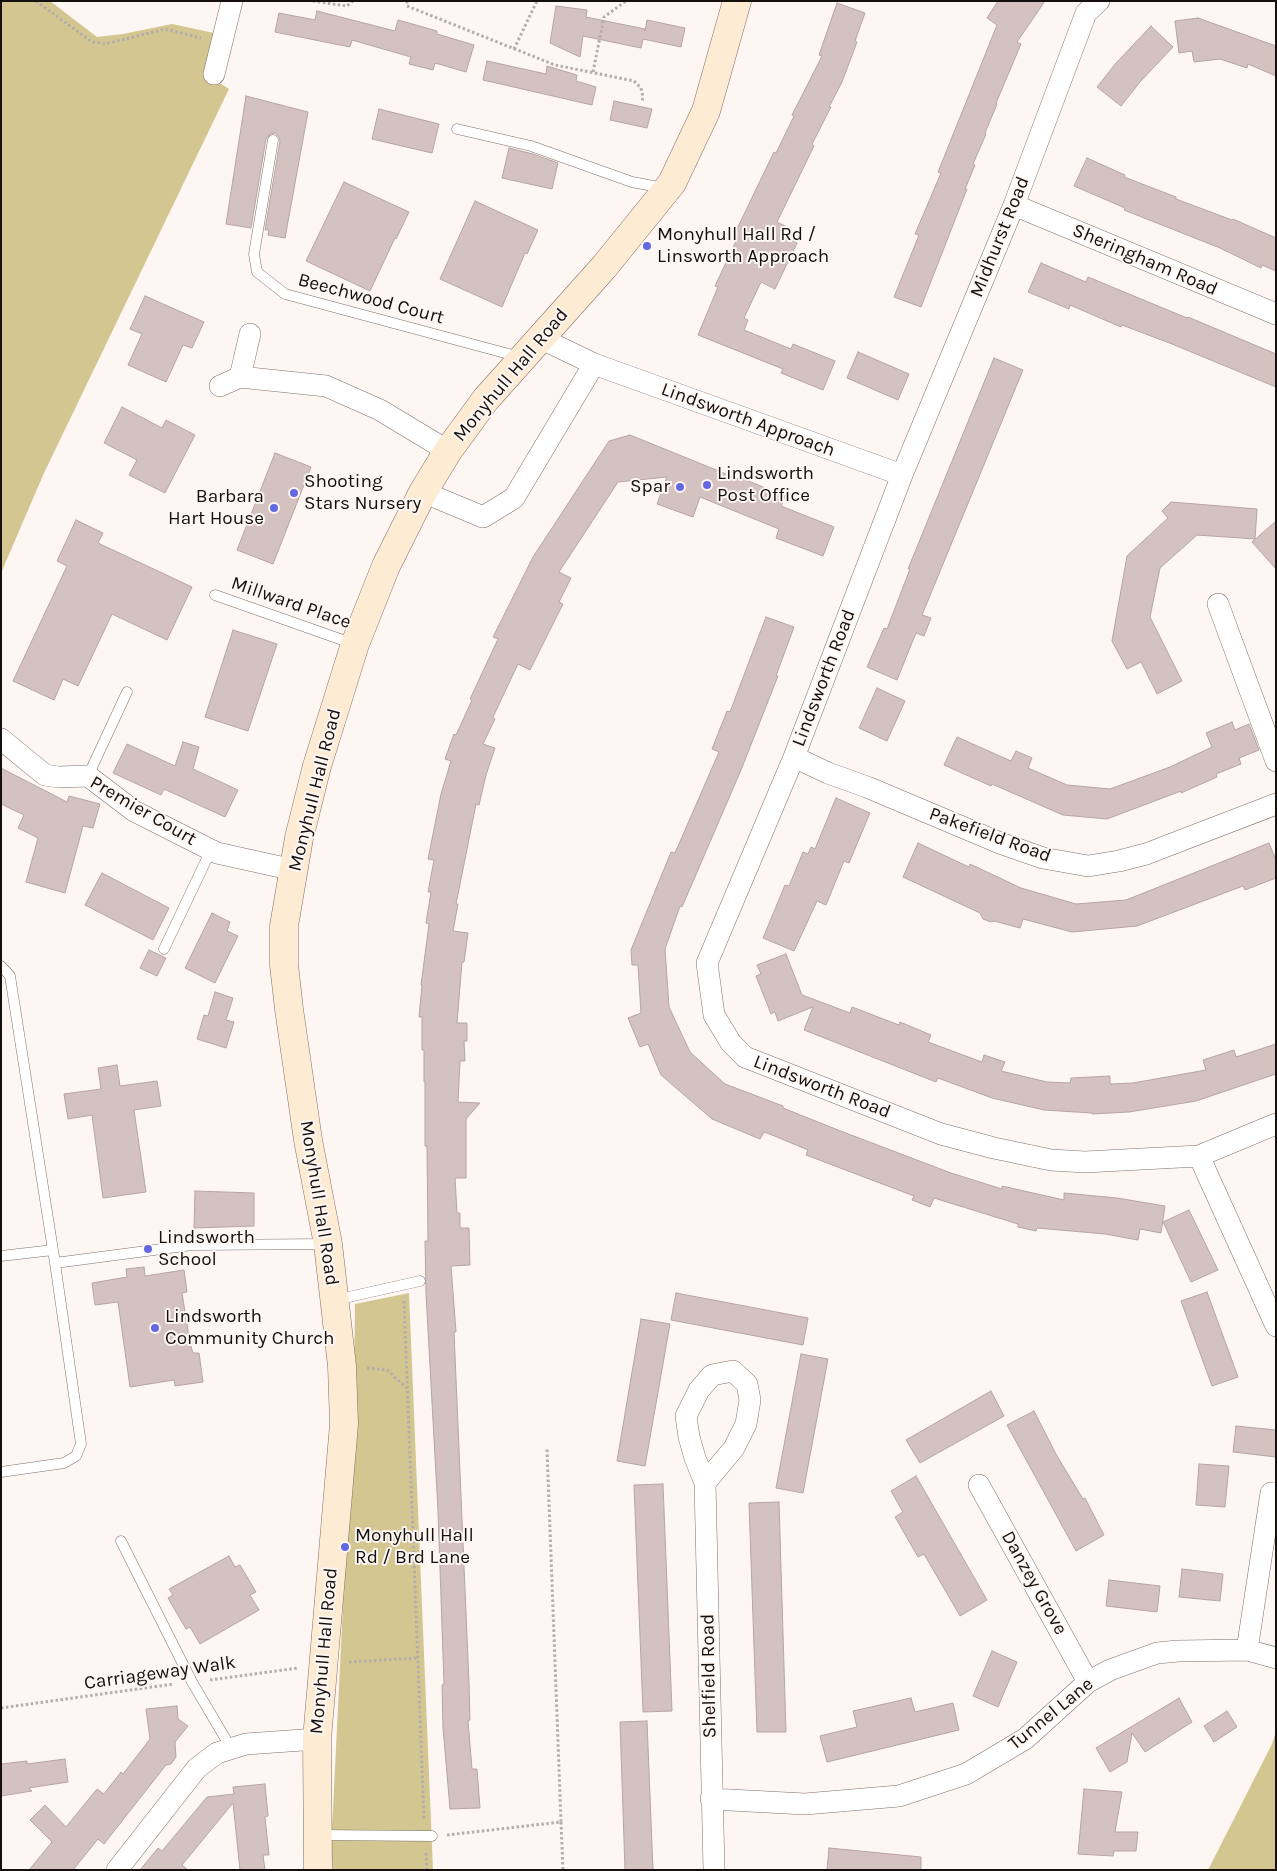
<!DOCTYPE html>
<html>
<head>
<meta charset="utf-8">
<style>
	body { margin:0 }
	#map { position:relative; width:1277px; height:1871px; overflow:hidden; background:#fdf6f3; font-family:Karla,sans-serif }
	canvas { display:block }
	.frame { position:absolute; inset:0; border:2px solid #15100d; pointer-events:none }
</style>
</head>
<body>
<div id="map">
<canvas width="1277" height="1871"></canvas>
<div class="frame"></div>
</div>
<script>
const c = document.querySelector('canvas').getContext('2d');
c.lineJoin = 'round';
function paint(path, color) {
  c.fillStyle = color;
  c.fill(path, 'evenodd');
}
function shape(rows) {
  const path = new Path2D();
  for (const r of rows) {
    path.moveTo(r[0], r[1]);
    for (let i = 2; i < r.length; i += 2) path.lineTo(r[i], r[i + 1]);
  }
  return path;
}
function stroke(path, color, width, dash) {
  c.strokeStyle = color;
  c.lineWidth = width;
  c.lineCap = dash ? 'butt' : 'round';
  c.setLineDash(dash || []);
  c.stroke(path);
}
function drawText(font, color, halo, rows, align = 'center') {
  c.font = font + ' Karla,sans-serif';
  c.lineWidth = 4;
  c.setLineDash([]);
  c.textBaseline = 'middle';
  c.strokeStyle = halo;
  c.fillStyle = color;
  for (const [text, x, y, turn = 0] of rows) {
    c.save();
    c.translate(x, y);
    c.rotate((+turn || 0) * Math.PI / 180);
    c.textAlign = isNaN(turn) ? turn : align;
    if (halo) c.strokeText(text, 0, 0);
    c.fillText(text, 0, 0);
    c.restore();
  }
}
const green = shape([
	[1,1,50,1,97,37,123,34,172,24,214,33,207,75,229,89,44,473,1,573],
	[409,1293,433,1870,333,1870,331,1850,354,1380,355,1304],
	[1276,1731,1276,1870,1208,1870,1272,1744]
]);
const building = shape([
	[998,1,1045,1,1017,42,1021,44,996,103,997,104,985,133,986,134,973,164,975,165,965,189,967,189,921,307,894,297,919,235,915,234,941,173,938,172,997,25,987,18,998,1],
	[837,3,865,13,855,41,857,42,842,82,829,107,831,107,812,144,814,146,777,222,787,227,782,236,797,243,775,289,761,282,744,318,748,320,744,330,791,349,793,344,835,361,823,390,781,373,783,369,698,335,718,287,715,286,738,237,734,235,774,152,776,153,794,116,792,115,822,56,819,55,837,3],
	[556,6,587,10,586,17,645,29,645,31,647,20,685,28,681,47,643,39,641,48,583,36,580,57,550,43,556,6],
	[317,11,395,31,398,20,437,31,437,34,474,45,466,72,435,63,433,70,409,64,411,57,352,40,350,47,275,32,279,13,315,20,317,11],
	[1198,18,1276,46,1276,76,1248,64,1247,68,1220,59,1194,62,1192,51,1179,53,1175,21,1198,18],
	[1151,26,1173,47,1140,82,1121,106,1097,87,1116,63,1151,26],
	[487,61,546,74,547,66,577,75,576,81,596,87,592,105,483,80,487,61],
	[246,96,308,112,285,238,268,235,269,230,265,230,280,141,279,137,275,133,270,134,266,139,251,228,226,224,246,96],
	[614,101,652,109,647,128,610,120,614,101],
	[379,109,439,124,432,153,372,139,379,109],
	[509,148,533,154,558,163,552,189,502,178,509,148],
	[1087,158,1125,175,1124,177,1176,197,1176,199,1232,220,1233,219,1276,238,1276,271,1262,265,1261,268,1220,248,1124,210,1125,208,1074,186,1087,158],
	[344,182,409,212,396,239,395,238,370,291,306,261,344,182],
	[475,201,538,230,527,254,525,253,502,307,440,279,475,201],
	[1041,263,1086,282,1088,277,1187,318,1188,317,1276,354,1276,387,1172,344,1122,325,1121,327,1070,305,1069,309,1028,292,1041,263],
	[145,296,204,322,192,348,183,345,166,382,128,365,142,334,130,329,145,296],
	[858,352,909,374,898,400,847,378,858,352],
	[994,358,1023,370,922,615,931,618,924,636,916,633,897,680,867,667,884,628,887,629,910,569,908,569,994,358],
	[122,407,162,428,166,420,195,435,165,493,129,475,137,460,104,443,122,407],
	[630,435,741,480,741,478,785,496,781,506,834,527,823,556,776,538,779,529,700,497,693,517,657,504,667,477,618,482,559,572,571,578,559,602,563,604,530,670,518,664,493,717,495,719,483,744,495,748,486,775,479,805,476,804,456,904,458,904,453,931,468,933,464,962,462,962,457,1023,467,1023,467,1041,464,1041,465,1061,460,1061,458,1102,480,1103,466,1119,466,1178,455,1178,457,1213,460,1213,460,1228,469,1228,470,1265,451,1266,456,1332,454,1332,469,1683,470,1720,468,1721,472,1769,477,1769,480,1808,450,1809,443,1728,442,1685,444,1684,438,1511,426,1294,425,1241,428,1241,427,1146,425,1146,425,1082,424,1082,424,1050,422,1050,422,1017,419,1017,422,985,421,985,429,924,426,923,431,892,428,892,434,860,428,859,441,794,451,761,445,759,454,734,456,735,472,700,470,699,498,639,493,637,533,557,609,441,630,435],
	[275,453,311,467,273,564,237,550,275,453],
	[1171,502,1257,509,1255,539,1197,535,1160,568,1150,617,1182,681,1157,694,1141,662,1127,669,1112,641,1127,556,1168,518,1162,511,1171,502],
	[76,520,103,533,98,543,192,587,167,640,112,614,78,686,63,679,54,700,13,681,67,566,57,561,76,520],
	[1276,521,1276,569,1252,542,1276,521],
	[766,617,794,627,776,676,778,676,741,770,682,907,680,906,665,949,669,1007,690,1052,725,1084,783,1106,783,1108,838,1130,951,1173,1002,1189,1002,1186,1064,1200,1064,1193,1117,1198,1165,1206,1161,1233,1140,1229,1138,1240,1105,1234,1037,1228,1036,1231,1018,1227,1018,1224,934,1198,930,1207,912,1200,914,1196,806,1155,808,1150,772,1135,764,1132,760,1139,712,1119,661,1075,648,1044,640,1047,628,1018,641,1013,638,965,632,965,631,950,671,852,675,853,719,752,712,749,727,711,730,712,766,617],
	[233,630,277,644,248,731,205,717,233,630],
	[877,688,905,701,887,741,859,728,877,688],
	[1232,722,1235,730,1249,724,1259,750,1239,758,1241,764,1216,774,1217,777,1181,793,1181,791,1107,819,1063,815,992,784,991,786,944,765,957,737,1011,761,1016,751,1032,758,1028,768,1067,785,1110,789,1170,767,1212,747,1206,733,1232,722],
	[183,742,199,747,193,769,238,790,225,817,164,789,161,795,113,773,127,744,175,766,183,742],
	[1,768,67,802,69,796,100,804,93,828,83,826,65,893,26,882,38,838,18,828,24,815,1,804,1,768],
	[836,798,870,813,849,863,844,861,826,905,817,901,794,951,763,938,785,885,789,886,803,852,808,854,811,847,815,849,836,798],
	[918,843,969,867,970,864,1021,888,1076,904,1126,900,1269,843,1276,860,1276,878,1245,890,1243,886,1137,926,1072,932,1023,919,1020,928,994,921,991,922,983,919,980,913,903,877,918,843],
	[102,873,169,908,153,940,85,905,102,873],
	[212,913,230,922,227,931,238,936,215,983,185,968,212,913],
	[149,950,166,958,157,976,140,968,149,950],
	[786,954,802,995,850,1013,852,1007,899,1025,900,1022,931,1035,928,1042,982,1062,984,1055,1005,1062,1001,1071,1047,1082,1070,1083,1071,1078,1110,1076,1110,1084,1133,1083,1206,1070,1203,1060,1234,1050,1236,1057,1276,1044,1276,1074,1196,1101,1129,1112,1092,1114,1092,1113,1044,1110,992,1098,938,1078,936,1082,804,1030,813,1007,778,1021,775,1012,771,1014,756,976,761,974,757,965,786,954],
	[215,992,233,998,226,1020,234,1022,226,1048,197,1039,204,1015,208,1016,215,992],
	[117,1065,120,1086,157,1081,161,1106,134,1110,146,1192,103,1198,92,1115,68,1119,64,1094,101,1089,98,1068,117,1065],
	[195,1191,254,1193,254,1226,194,1228,195,1191],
	[1189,1210,1218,1270,1191,1282,1163,1222,1189,1210],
	[144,1267,145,1276,184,1270,187,1292,182,1293,190,1343,193,1353,199,1353,203,1382,175,1386,174,1380,130,1387,118,1302,95,1305,92,1283,127,1277,126,1269,144,1267],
	[1207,1292,1238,1377,1212,1386,1181,1301,1207,1292],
	[676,1293,808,1318,803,1345,671,1320,676,1293],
	[641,1319,670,1324,645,1466,617,1461,641,1319],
	[801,1354,828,1359,803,1493,776,1488,801,1354],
	[991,1391,1004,1416,920,1463,906,1440,991,1391],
	[1034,1411,1057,1456,1083,1499,1085,1498,1104,1535,1076,1551,1007,1425,1034,1411],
	[1236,1426,1276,1430,1276,1457,1233,1452,1236,1426],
	[1199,1464,1229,1466,1225,1507,1196,1505,1199,1464],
	[916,1476,987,1600,960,1616,924,1554,918,1557,895,1517,903,1512,891,1491,916,1476],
	[663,1484,672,1711,643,1712,634,1485,663,1484],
	[779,1502,786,1732,757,1732,749,1503,779,1502],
	[229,1556,235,1567,240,1565,256,1592,250,1595,259,1610,200,1644,190,1627,186,1629,168,1598,173,1595,169,1589,229,1556],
	[1182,1569,1223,1574,1220,1601,1179,1597,1182,1569],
	[1109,1580,1160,1586,1157,1612,1106,1606,1109,1580],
	[992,1651,1017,1662,998,1707,973,1696,992,1651],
	[911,1698,915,1712,953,1703,959,1730,827,1762,820,1736,857,1727,853,1711,911,1698],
	[1179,1698,1192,1722,1145,1752,1132,1733,1127,1762,1110,1772,1096,1748,1179,1698],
	[177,1706,178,1719,188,1726,175,1742,176,1757,171,1764,166,1765,104,1844,98,1839,73,1870,29,1870,52,1842,30,1820,45,1805,66,1827,97,1789,104,1794,121,1772,123,1774,150,1739,146,1709,177,1706],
	[1227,1711,1237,1727,1214,1742,1204,1726,1227,1711],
	[647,1721,653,1870,625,1870,620,1722,647,1721],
	[65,1759,68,1782,29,1788,32,1791,1,1796,1,1764,27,1761,27,1764,65,1759],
	[265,1784,268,1816,265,1817,269,1855,263,1855,265,1870,240,1870,233,1803,182,1865,188,1870,140,1870,158,1848,162,1851,207,1797,234,1794,233,1787,265,1784],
	[1084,1789,1122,1792,1115,1832,1138,1832,1136,1851,1114,1851,1113,1856,1078,1854,1084,1789],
	[829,1848,921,1857,921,1870,827,1870,829,1848]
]);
const path = shape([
	[36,1,92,42,105,44,165,29,201,38],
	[313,1,347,6,353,1],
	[407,1,407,6,555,65,634,81,641,88,643,97,642,102],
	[514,49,537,1],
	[593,72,604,17,626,1],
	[404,1301,424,1819],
	[367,1368,387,1370,407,1388],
	[349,1662,418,1658],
	[210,1680,298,1668],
	[1,1708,174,1684],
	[561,1822,563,1870],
	[447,1835,561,1822,547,1449],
	[426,1853,427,1870]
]);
const lane = shape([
	[457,129,531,146,632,182,664,188],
	[273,140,254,254,257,272,285,294,520,357],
	[215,595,354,644],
	[88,776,127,692],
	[164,949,211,850],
	[1,966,10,976,55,1263,81,1444,76,1456,64,1463,1,1472],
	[1,1256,53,1250],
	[55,1263,192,1245,327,1244],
	[335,1300,420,1281],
	[121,1541,192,1682,231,1748],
	[318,1835,432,1836]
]);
const street = shape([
	[1099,1,1086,13,1014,205,902,475,794,757,707,963,714,1015,731,1043,745,1057,941,1134,994,1148,1051,1160,1085,1162,1199,1156,1276,1124],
	[214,74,232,1],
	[1014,205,1276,314],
	[540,338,594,364,902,475],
	[240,377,326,386,380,410,448,451],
	[220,386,240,377,250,334],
	[423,492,483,517,514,498,594,364],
	[1218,604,1276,761],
	[1,739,45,775,58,777,88,776,134,811,217,853,294,870],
	[794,757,828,773,867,787,1000,843,1043,858,1088,866,1119,861,1146,854,1276,804],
	[1199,1156,1276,1326],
	[705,1483,734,1448,746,1424,750,1400,747,1384,733,1371,712,1375,699,1390,686,1416,689,1437,695,1458,705,1483,714,1870],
	[979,1485,1088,1682],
	[1247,1650,1271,1493],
	[711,1799,805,1804,899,1796,966,1774,1025,1739,1088,1682,1110,1670,1157,1653,1178,1651,1247,1650,1276,1658],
	[117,1870,197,1768,217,1753,246,1744,317,1739]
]);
const secondary = shape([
	[318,1870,317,1739,344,1424,342,1366,328,1244,308,1140,289,1009,284,965,284,926,299,838,317,766,355,644,386,566,423,492,448,451,486,399,604,267,672,183,706,111,737,1]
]);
const markers = [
	[647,246,5,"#6368e1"],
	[707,485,5,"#6368e1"],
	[680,487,5,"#6368e1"],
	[294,493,5,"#6368e1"],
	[274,508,5,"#6368e1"],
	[148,1249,5,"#6368e1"],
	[155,1328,5,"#6368e1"],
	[345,1547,5,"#6368e1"]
];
const poiNames = [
	["Monyhull Hall Rd /",657,235],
	["Linsworth Approach",657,257],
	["Lindsworth",717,474],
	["Post Office",717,496],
	["Shooting",304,482],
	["Stars Nursery",304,504],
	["Spar",670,487,"right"],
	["Barbara",264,497,"right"],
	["Hart House",264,519,"right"],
	["Lindsworth",158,1238],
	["School",158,1260],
	["Lindsworth",165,1317],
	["Community Church",165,1339],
	["Monyhull Hall",355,1536],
	["Rd / Brd Lane",355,1558]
];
const streetNames = [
	["Midhurst Road",1000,237,-68],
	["Sheringham Road",1145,260,23],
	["Beechwood Court",371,299,15],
	["Monyhull Hall Road",511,375,-50],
	["Lindsworth Approach",748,420,20],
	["Millward Place",291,603,19],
	["Lindsworth Road",824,678,-69],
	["Monyhull Hall Road",315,790,-76],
	["Premier Court",143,811,30],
	["Pakefield Road",990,835,20],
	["Lindsworth Road",822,1087,21],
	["Monyhull Hall Road",319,1203,81],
	["Danzey Grove",1034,1583,61],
	["Monyhull Hall Road",324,1651,-85],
	["Carriageway Walk",160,1673,-8],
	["Shelfield Road",709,1676,-91],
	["Tunnel Lane",1051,1714,-39]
];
paint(green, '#d4c690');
paint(building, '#d4c2c1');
stroke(building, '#b7a4a4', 1);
stroke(lane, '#7f706a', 11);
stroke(street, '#7f706a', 22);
stroke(secondary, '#7f706a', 29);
stroke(path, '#b4aeab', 3, [2.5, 2.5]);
stroke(lane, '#fff', 10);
stroke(street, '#fff', 21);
stroke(secondary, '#feebd4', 28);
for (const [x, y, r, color] of markers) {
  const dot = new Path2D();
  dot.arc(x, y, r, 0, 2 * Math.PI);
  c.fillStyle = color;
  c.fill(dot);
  stroke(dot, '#fdf6f3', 2);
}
drawText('19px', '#15100d', '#fdf6f3', poiNames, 'left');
drawText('19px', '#15100d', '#fdf6f3', streetNames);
</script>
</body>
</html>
